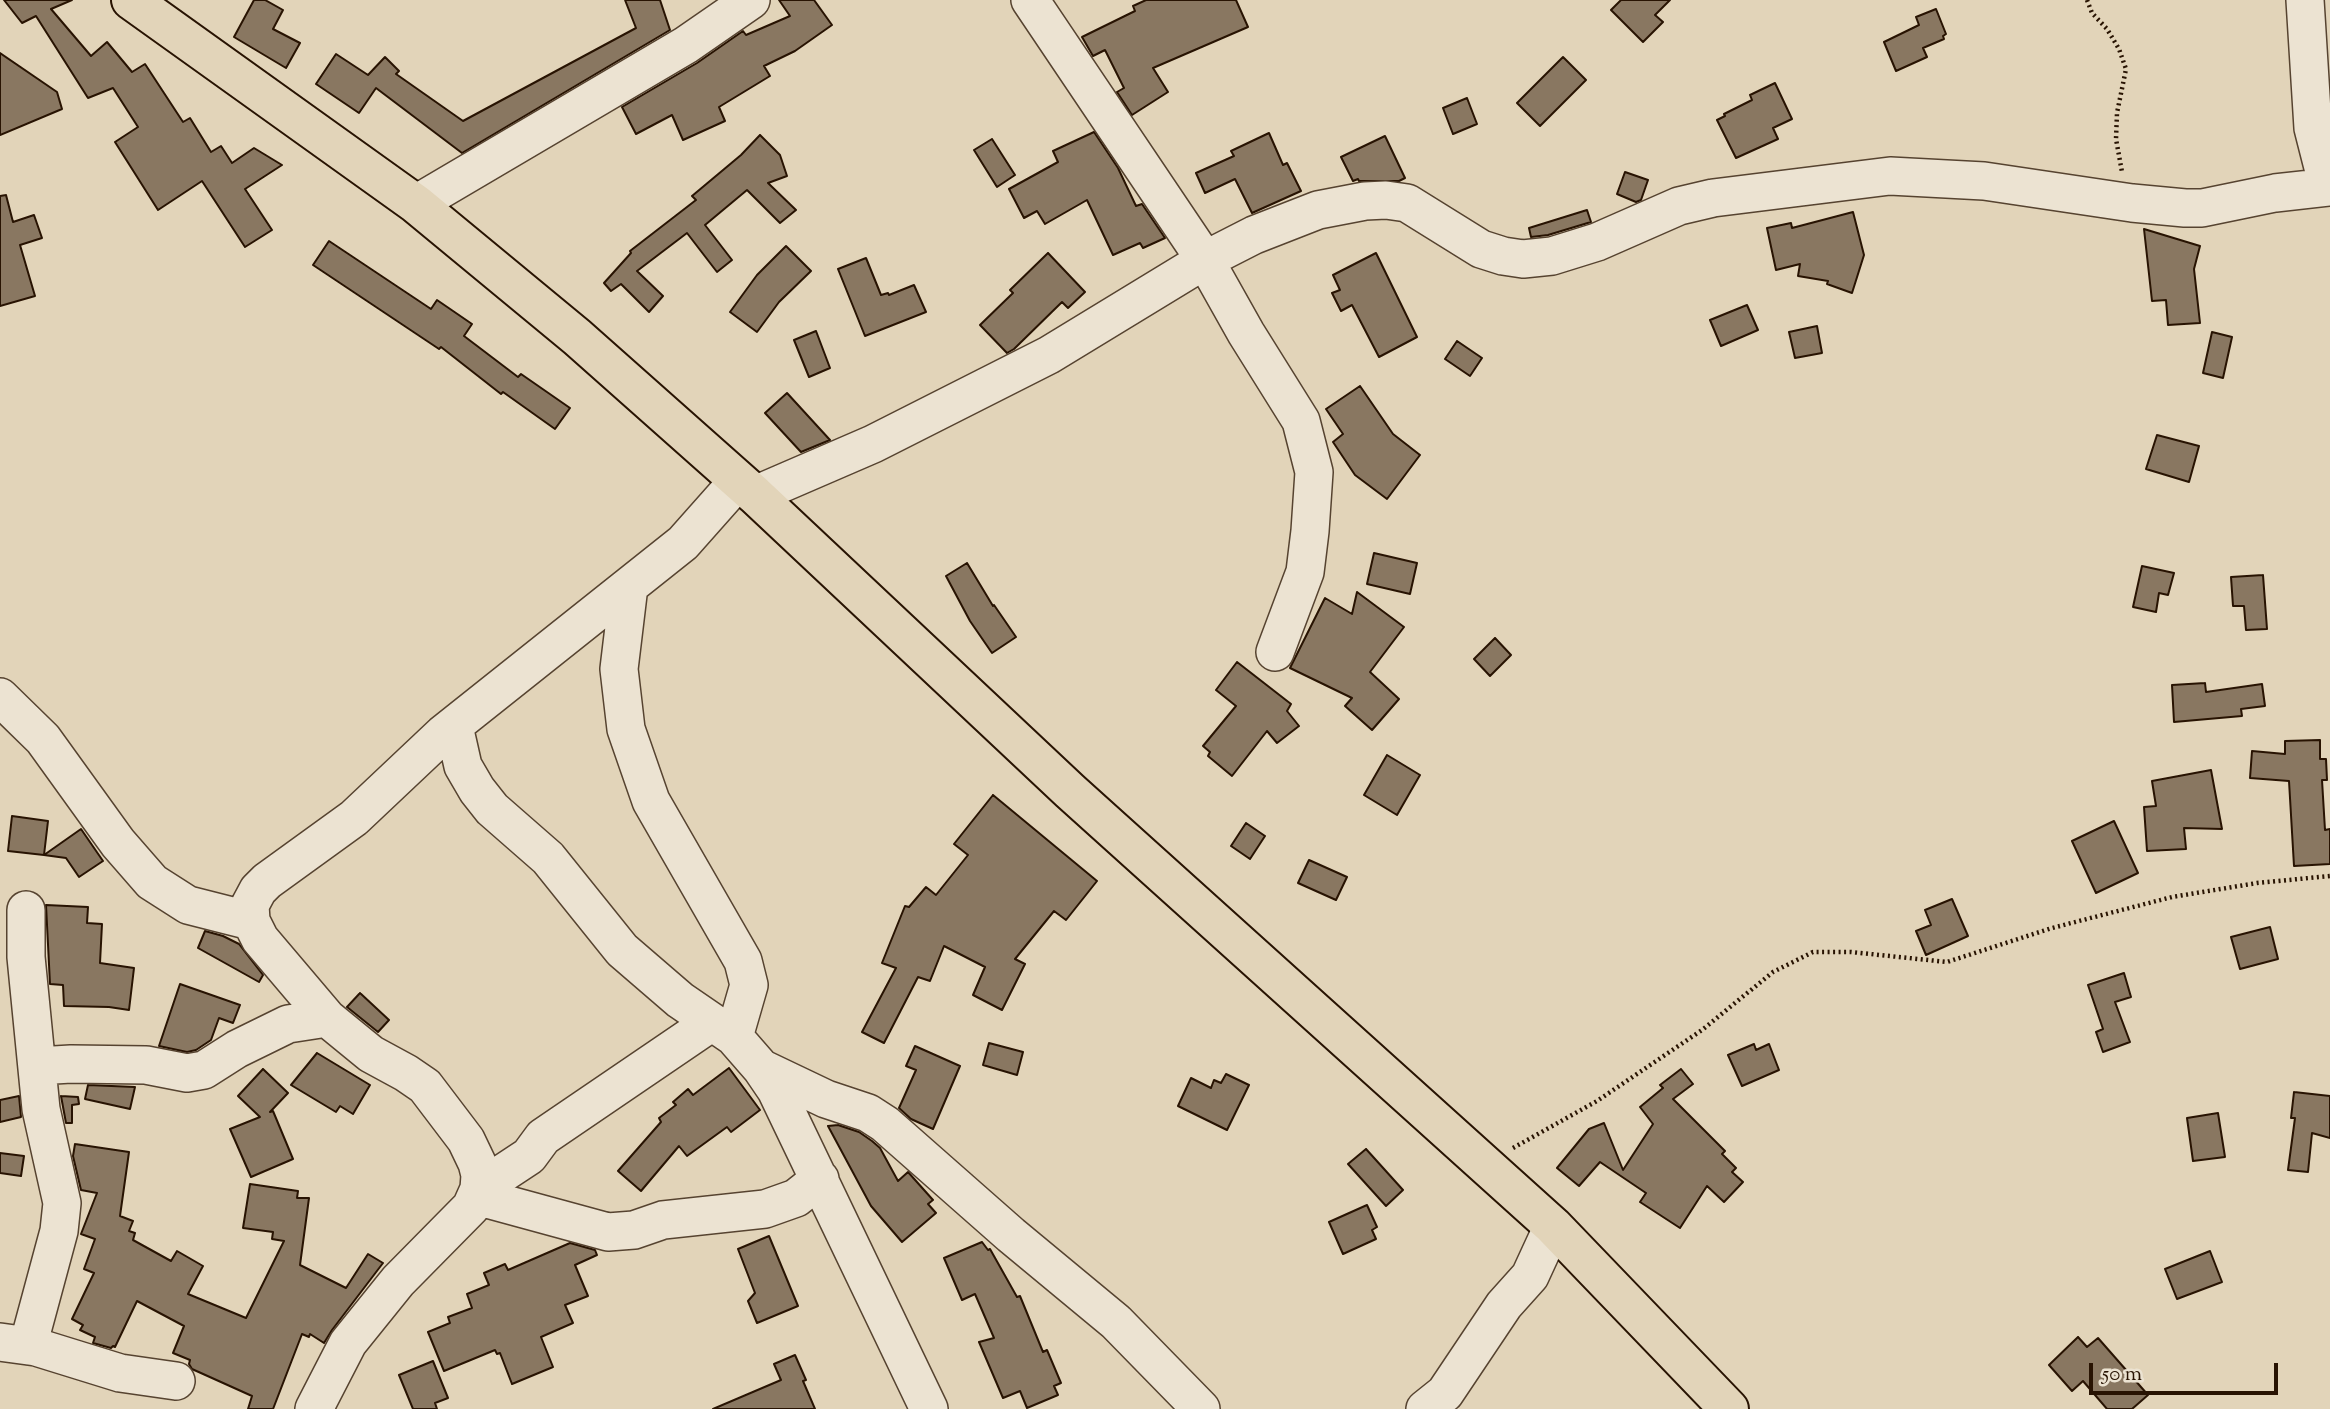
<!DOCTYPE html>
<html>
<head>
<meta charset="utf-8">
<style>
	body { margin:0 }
	#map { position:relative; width:2330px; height:1409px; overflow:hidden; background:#e2d4b9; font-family:"Sorts Mill Goudy",serif }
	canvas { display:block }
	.scale { position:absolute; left:2089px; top:1363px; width:189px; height:32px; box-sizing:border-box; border:4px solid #281302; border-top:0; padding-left:9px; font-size:21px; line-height:24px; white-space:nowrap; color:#281302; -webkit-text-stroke:5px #ece3d2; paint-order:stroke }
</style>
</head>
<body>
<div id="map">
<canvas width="2330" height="1409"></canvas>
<div class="scale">50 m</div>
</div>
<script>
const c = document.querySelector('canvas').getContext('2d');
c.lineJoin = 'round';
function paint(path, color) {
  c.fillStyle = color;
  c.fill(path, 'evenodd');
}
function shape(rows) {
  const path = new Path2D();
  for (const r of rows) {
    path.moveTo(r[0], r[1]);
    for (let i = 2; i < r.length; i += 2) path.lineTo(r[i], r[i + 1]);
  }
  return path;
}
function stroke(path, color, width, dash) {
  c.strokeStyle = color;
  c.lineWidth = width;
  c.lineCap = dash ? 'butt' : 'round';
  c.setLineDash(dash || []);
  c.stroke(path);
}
const building = shape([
	[4,0,72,0,51,9,91,56,107,42,132,72,145,64,183,122,190,118,211,152,221,146,232,163,254,148,282,165,245,189,272,230,245,247,202,181,158,210,115,142,138,127,113,88,88,98,36,16,22,23,4,0],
	[254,0,265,0,283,10,273,29,300,43,286,68,234,37,254,0],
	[625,0,660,0,670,30,462,153,376,88,359,113,316,84,336,54,368,75,385,57,399,71,396,74,463,121,636,28,625,0],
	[779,0,814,0,832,25,795,51,764,66,770,76,719,107,725,121,683,140,672,115,636,134,622,107,697,63,743,31,746,35,790,16,779,0],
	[1146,0,1236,0,1248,27,1153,68,1168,92,1132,115,1117,92,1124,88,1105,50,1093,56,1082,37,1135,11,1133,6,1146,0],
	[1621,0,1670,0,1655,15,1663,22,1643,42,1611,10,1621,0],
	[1936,9,1946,34,1943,36,1944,39,1923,48,1927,57,1896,71,1884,42,1919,25,1916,17,1936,9],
	[0,53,57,92,62,109,0,135,0,53],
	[1563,57,1586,80,1540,126,1517,103,1563,57],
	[1775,83,1792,119,1773,128,1778,139,1736,158,1717,120,1725,116,1724,114,1752,100,1750,95,1775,83],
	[1467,98,1477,124,1453,134,1443,108,1467,98],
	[1094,132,1118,168,1136,206,1142,204,1165,238,1143,248,1140,243,1113,255,1087,200,1045,224,1037,211,1024,218,1009,189,1058,162,1053,151,1094,132],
	[1269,133,1283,165,1287,163,1301,191,1252,213,1235,179,1205,193,1196,173,1234,156,1231,151,1269,133],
	[760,135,780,155,787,176,768,183,796,210,780,223,747,190,705,225,732,260,717,272,687,233,637,271,663,296,649,312,621,284,611,291,604,283,631,253,630,251,696,200,692,196,741,155,760,135],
	[1385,136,1405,178,1399,181,1359,181,1358,179,1353,181,1341,157,1385,136],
	[992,139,1015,175,997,187,974,150,992,139],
	[1625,172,1648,180,1641,200,1636,202,1617,194,1625,172],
	[6,195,13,222,34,215,42,238,20,245,35,296,0,306,0,196,6,195],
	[1587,210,1591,222,1548,235,1531,237,1529,228,1587,210],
	[1853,212,1864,255,1852,293,1827,284,1828,281,1798,276,1800,264,1776,270,1767,228,1791,223,1792,228,1853,212],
	[2144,229,2200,246,2194,269,2200,323,2168,325,2166,300,2152,301,2144,229],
	[329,241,431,309,437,300,472,324,464,336,518,377,521,374,570,408,555,429,503,392,501,394,441,347,439,349,313,265,329,241],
	[786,246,811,271,779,302,757,332,730,312,757,275,786,246],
	[1048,253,1085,292,1068,308,1062,302,1014,349,1007,353,980,325,1013,293,1010,290,1048,253],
	[1376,253,1417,337,1379,357,1352,305,1341,311,1332,293,1340,290,1333,275,1376,253],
	[866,258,881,295,888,293,889,295,914,285,926,312,865,336,838,269,866,258],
	[1747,305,1758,330,1721,346,1710,320,1747,305],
	[1817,326,1822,353,1795,358,1789,332,1817,326],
	[816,331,830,368,809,377,794,340,816,331],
	[2212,332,2232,337,2223,378,2203,373,2212,332],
	[1457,341,1482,358,1470,376,1445,359,1457,341],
	[1360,386,1393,434,1420,455,1387,499,1355,475,1333,442,1343,434,1326,409,1360,386],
	[787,393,830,440,801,452,765,413,787,393],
	[2157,435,2199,446,2189,482,2146,469,2157,435],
	[1374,553,1417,563,1410,594,1367,584,1374,553],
	[967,563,993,606,994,605,1016,637,992,653,970,621,946,576,967,563],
	[2142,566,2174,573,2168,595,2159,593,2156,612,2133,607,2142,566],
	[2263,575,2267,629,2246,630,2244,606,2233,606,2231,577,2263,575],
	[1357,592,1404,627,1370,672,1399,699,1372,730,1345,706,1352,698,1290,668,1325,598,1352,614,1357,592],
	[1495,638,1511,655,1490,676,1474,659,1495,638],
	[1237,662,1291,704,1287,711,1299,726,1277,743,1267,731,1232,776,1208,756,1210,752,1203,746,1236,706,1216,690,1237,662],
	[2205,683,2206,692,2262,684,2265,706,2241,709,2242,716,2174,722,2172,685,2205,683],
	[2320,740,2320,759,2326,759,2327,780,2322,780,2325,830,2330,829,2330,864,2294,866,2289,781,2250,778,2252,751,2285,754,2285,741,2320,740],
	[1387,755,1420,775,1397,815,1364,795,1387,755],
	[2211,770,2222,829,2184,828,2186,849,2147,851,2144,807,2156,806,2152,781,2211,770],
	[993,795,1097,881,1066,920,1054,911,1015,959,1025,964,1002,1010,973,995,985,967,944,946,930,981,918,977,884,1043,862,1032,896,968,882,963,905,906,909,907,926,887,936,895,968,855,954,844,993,795],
	[12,816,48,821,44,855,8,851,12,816],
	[2114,821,2138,873,2096,893,2072,841,2114,821],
	[1246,823,1265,836,1250,859,1231,846,1246,823],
	[81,829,103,861,79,877,66,858,44,855,81,829],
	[1309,860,1347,877,1336,900,1298,883,1309,860],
	[1952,899,1968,936,1926,955,1916,931,1931,925,1925,910,1952,899],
	[46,905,88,907,87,923,102,924,100,963,134,968,129,1010,109,1007,64,1006,63,985,50,984,46,905],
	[2270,927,2278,959,2240,969,2231,937,2270,927],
	[205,931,223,936,239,944,263,975,259,982,198,948,205,931],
	[2124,973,2131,997,2115,1002,2130,1042,2103,1052,2096,1032,2103,1029,2088,985,2124,973],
	[180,984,240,1005,233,1023,219,1018,211,1040,196,1050,187,1052,159,1046,180,984],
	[360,993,389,1020,378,1032,347,1007,360,993],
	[989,1043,1023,1052,1017,1075,983,1065,989,1043],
	[1754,1044,1756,1050,1769,1044,1779,1070,1742,1086,1728,1055,1754,1044],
	[915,1046,960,1066,933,1129,911,1119,899,1108,916,1070,906,1066,915,1046],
	[317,1053,370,1085,353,1114,340,1106,336,1112,291,1085,317,1053],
	[729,1068,760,1110,731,1132,727,1127,687,1156,679,1146,641,1191,618,1171,661,1122,659,1118,676,1105,673,1102,688,1089,693,1095,729,1068],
	[263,1069,288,1093,270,1112,273,1111,293,1159,251,1177,230,1129,260,1117,238,1096,263,1069],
	[1681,1069,1693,1084,1673,1099,1725,1151,1722,1154,1736,1168,1732,1172,1743,1182,1724,1202,1707,1186,1680,1228,1640,1202,1646,1193,1600,1162,1579,1186,1557,1168,1589,1129,1604,1123,1623,1170,1653,1124,1640,1107,1663,1088,1660,1085,1681,1069],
	[1226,1074,1249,1085,1227,1130,1178,1106,1191,1078,1211,1088,1214,1080,1221,1083,1226,1074],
	[88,1085,135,1087,130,1109,85,1099,88,1085],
	[2294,1092,2330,1096,2330,1138,2312,1133,2308,1172,2288,1170,2295,1118,2291,1118,2294,1092],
	[19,1096,21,1117,0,1122,0,1100,19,1096],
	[61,1096,78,1097,79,1104,72,1105,72,1123,66,1123,61,1096],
	[2218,1113,2225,1157,2193,1161,2187,1118,2218,1113],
	[838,1125,859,1132,872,1141,880,1148,898,1181,908,1172,933,1200,928,1204,936,1213,902,1242,871,1206,828,1126,838,1125],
	[75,1144,129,1152,120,1216,133,1221,129,1231,135,1233,133,1240,171,1261,177,1251,203,1266,188,1294,246,1318,284,1241,272,1239,273,1232,243,1228,250,1184,298,1191,297,1198,309,1198,300,1265,346,1288,368,1254,383,1263,332,1330,324,1343,310,1334,309,1337,302,1334,273,1409,248,1409,252,1396,192,1369,189,1364,190,1360,173,1353,184,1326,137,1301,115,1347,113,1346,111,1348,93,1343,95,1337,80,1330,83,1325,72,1319,94,1273,84,1269,95,1239,81,1234,97,1193,81,1190,73,1156,75,1144],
	[1366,1149,1403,1190,1386,1206,1348,1164,1366,1149],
	[0,1153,24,1156,21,1176,0,1173,0,1153],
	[1367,1205,1377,1227,1372,1230,1376,1239,1343,1254,1329,1222,1367,1205],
	[769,1236,798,1306,757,1323,748,1301,755,1293,738,1249,769,1236],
	[982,1242,988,1250,990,1249,1017,1297,1020,1296,1043,1352,1047,1350,1061,1383,1054,1386,1058,1395,1027,1408,1020,1391,1003,1398,979,1342,994,1338,975,1294,962,1300,944,1258,982,1242],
	[570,1243,595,1250,597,1255,575,1265,588,1296,565,1305,573,1323,541,1337,553,1367,512,1384,500,1353,497,1354,495,1350,444,1371,428,1332,450,1323,448,1317,472,1308,467,1294,489,1285,484,1273,505,1264,508,1270,570,1243],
	[2210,1251,2222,1282,2177,1299,2165,1269,2210,1251],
	[2078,1337,2087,1347,2098,1338,2148,1395,2132,1409,2107,1409,2083,1381,2072,1391,2049,1365,2078,1337],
	[795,1355,806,1380,803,1381,815,1409,713,1409,781,1380,774,1364,795,1355],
	[433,1361,448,1398,435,1403,437,1409,413,1409,399,1375,433,1361]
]);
const path = shape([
	[2087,0,2092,13,2107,29,2119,49,2126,69,2117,113,2116,139,2122,172],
	[1513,1148,1597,1101,1702,1030,1773,972,1813,952,1851,952,1947,962,2052,928,2172,897,2257,883,2330,876]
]);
const minor = shape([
	[1030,0,1205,260,1246,333,1301,421,1314,472,1310,531,1305,572,1275,652],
	[2305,0,2313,128,2328,187],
	[416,204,686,45,751,0],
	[755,495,873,444,1049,355,1205,260,1254,235,1318,210,1365,201,1386,200,1407,203,1481,249,1503,256,1523,259,1552,256,1597,242,1679,206,1713,198,1890,176,1984,181,2132,203,2185,208,2202,208,2275,193,2330,187],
	[629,586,619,669,626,729,651,801,743,961,749,985,734,1037],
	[0,697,43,739,118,843,152,882,188,905,251,921],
	[454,726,463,766,477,790,492,809,548,858,622,950,680,1000,734,1037,761,1068,776,1090,929,1409],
	[26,910,26,957,41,1109,62,1203,59,1231,28,1346],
	[37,1066,71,1064,146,1065,187,1073,204,1070,237,1049,288,1024,327,1018],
	[761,1068,826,1099,868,1113,885,1124,1011,1235,1116,1322,1201,1409],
	[479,1189,529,1156,543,1137,712,1022],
	[476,1196,608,1232,634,1230,663,1220,765,1209,796,1198,820,1179],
	[0,1342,36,1347,120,1373,176,1381],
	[314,1409,348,1343,398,1281,471,1207,479,1189,480,1175,477,1163,466,1140,425,1086,406,1073,371,1054,327,1018,260,939,251,921,250,905,258,890,267,881,354,818,443,734,683,543,738,481],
	[1425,1409,1445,1393,1504,1305,1530,1276,1553,1226]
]);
const major = shape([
	[131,0,416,204,577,337,755,495,1070,791,1553,1226,1729,1409]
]);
paint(building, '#897761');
stroke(building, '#281302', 2);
stroke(minor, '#564330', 40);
stroke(major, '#281302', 42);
stroke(path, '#281302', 4.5, [2, 3.5]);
stroke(minor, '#ece3d2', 37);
stroke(major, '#e2d4b9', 38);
</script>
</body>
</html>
